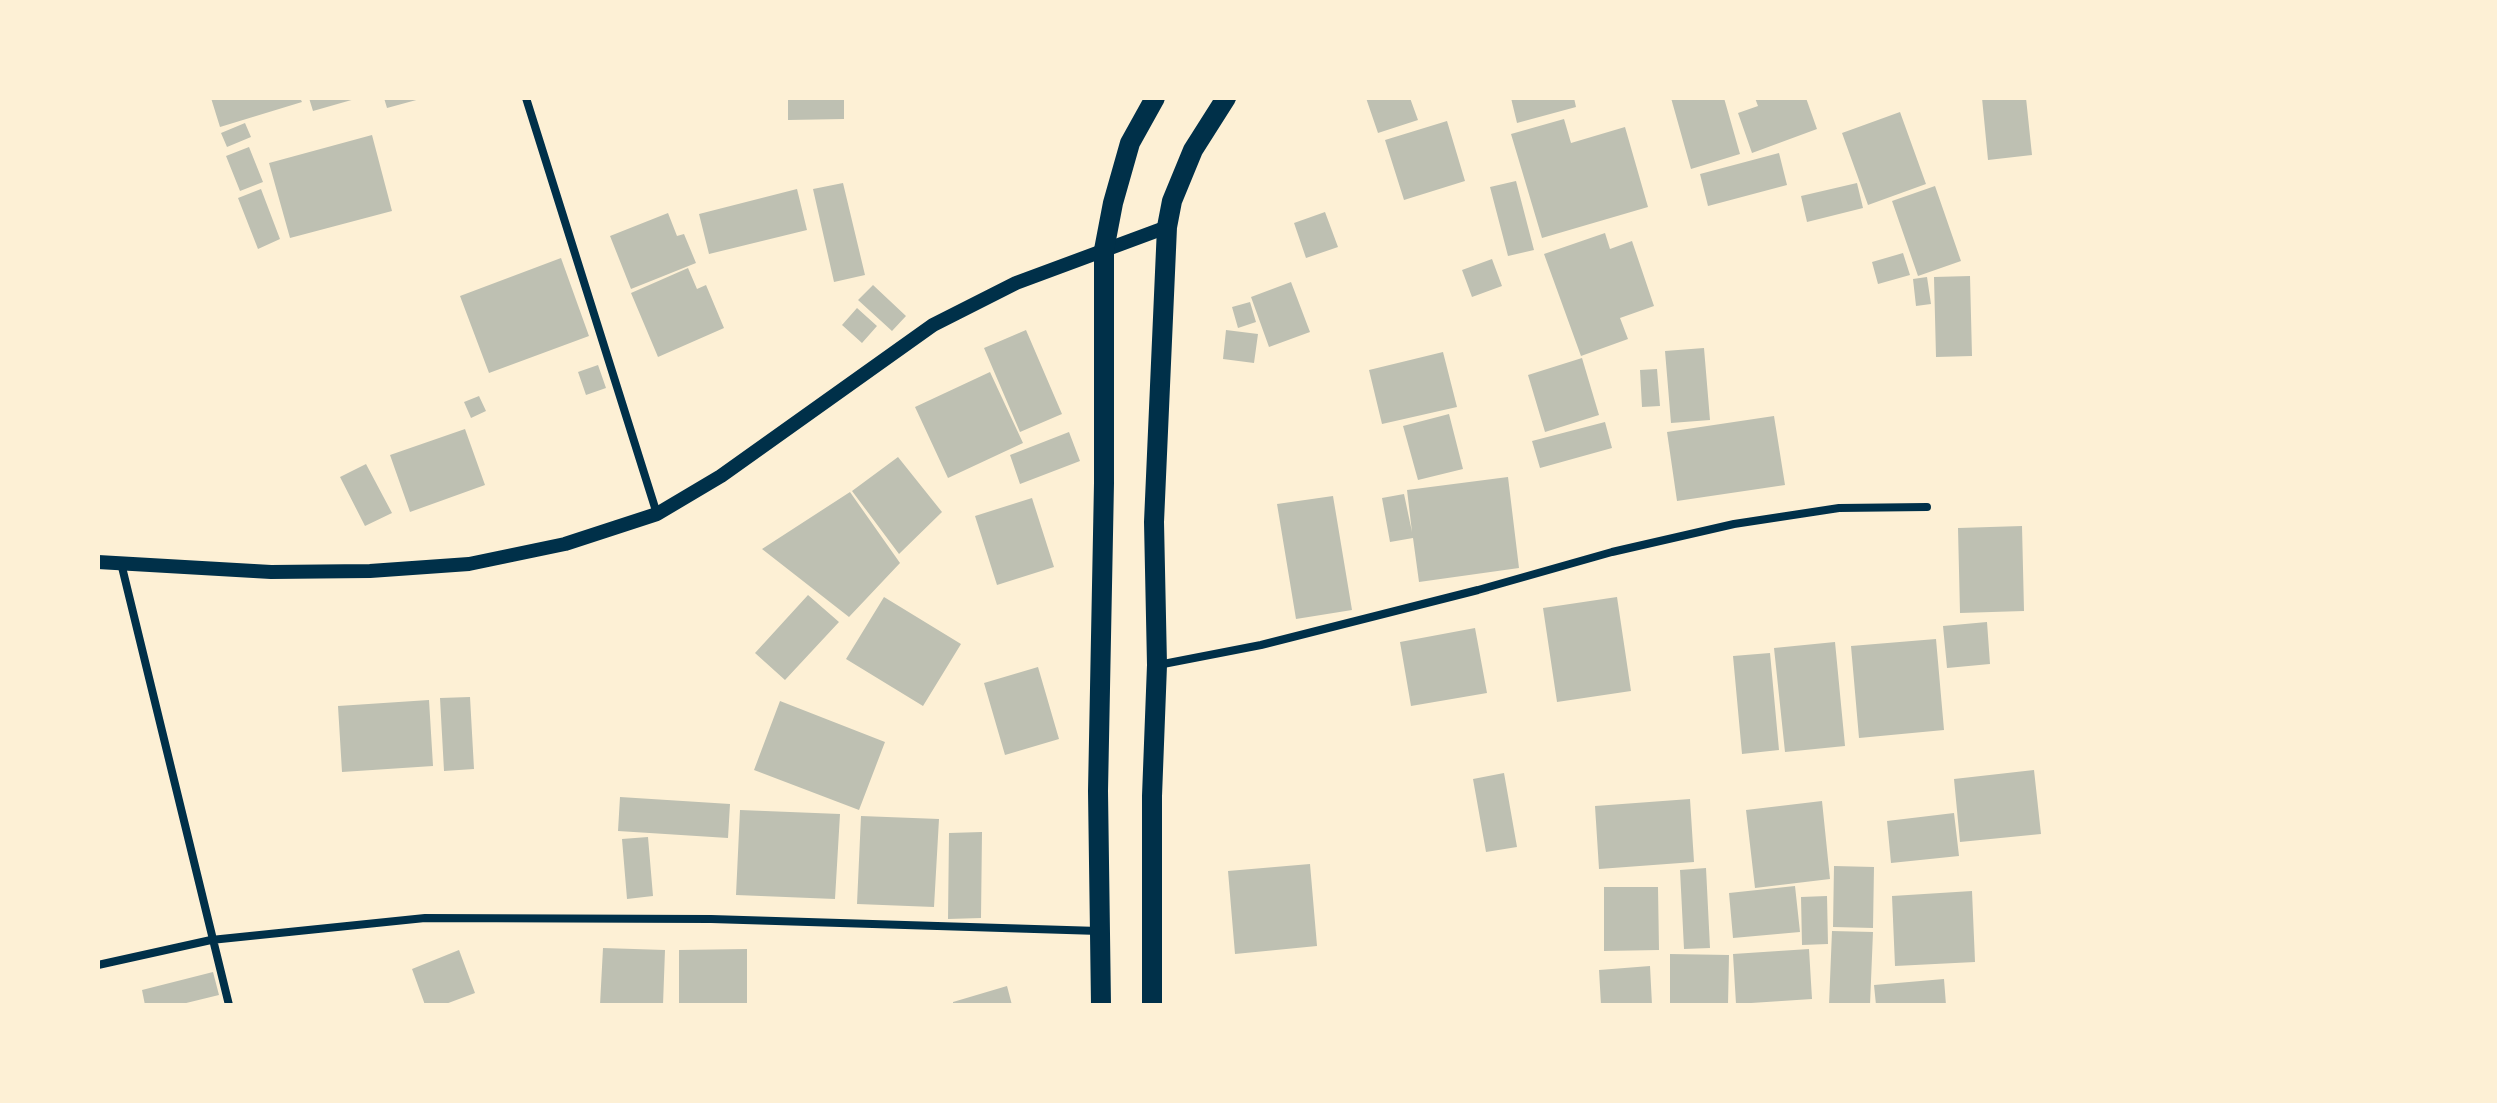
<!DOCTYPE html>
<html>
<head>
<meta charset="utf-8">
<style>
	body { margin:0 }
	#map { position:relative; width:2497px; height:1103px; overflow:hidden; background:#fdf0d5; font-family:"IBM Plex Sans",sans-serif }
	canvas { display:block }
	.frame { position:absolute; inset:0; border:100px solid #fdf0d5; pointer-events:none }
</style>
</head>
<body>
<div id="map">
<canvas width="2497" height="1103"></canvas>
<div class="frame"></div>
</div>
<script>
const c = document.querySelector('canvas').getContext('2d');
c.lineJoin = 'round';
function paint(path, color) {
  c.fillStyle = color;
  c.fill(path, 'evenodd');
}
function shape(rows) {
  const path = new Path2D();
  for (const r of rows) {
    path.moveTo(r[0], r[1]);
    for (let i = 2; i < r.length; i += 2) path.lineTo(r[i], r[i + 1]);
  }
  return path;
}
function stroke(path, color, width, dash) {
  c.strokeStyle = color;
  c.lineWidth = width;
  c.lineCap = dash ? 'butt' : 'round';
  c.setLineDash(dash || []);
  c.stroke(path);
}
const building = shape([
	[211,98,300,98,302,102,220,127],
	[309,98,355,98,355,99,313,111],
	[384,98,420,98,420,99,387,108],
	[788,98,844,98,844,119,788,120],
	[1366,98,1410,98,1418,120,1378,133],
	[1511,98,1574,98,1576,107,1517,123],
	[1671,98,1724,98,1740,154,1691,169],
	[1755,98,1806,98,1817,129,1752,153,1738,113,1758,106],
	[1982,98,2026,98,2032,155,1988,160],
	[1900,112,1926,184,1868,205,1842,133],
	[1564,119,1571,143,1625,127,1648,207,1542,238,1511,134],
	[1447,121,1465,181,1404,200,1385,140],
	[245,123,251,137,227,147,221,133],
	[372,135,392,211,290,238,269,163],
	[249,147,263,182,240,191,226,156],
	[1779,153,1787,185,1708,206,1700,174],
	[1516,181,1534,250,1508,256,1490,187],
	[843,183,865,275,834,282,813,189],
	[1857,183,1863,208,1807,222,1801,196],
	[1935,186,1961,261,1918,276,1892,201],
	[261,189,280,239,258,249,238,198],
	[797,189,807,230,709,254,699,214],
	[1325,212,1338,247,1306,258,1294,223],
	[668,213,677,236,684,234,696,263,631,289,610,236],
	[1605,233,1610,249,1632,241,1654,306,1620,318,1628,339,1581,356,1544,254],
	[1903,253,1910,275,1878,284,1872,262],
	[561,258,589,336,489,373,460,296],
	[1492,259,1502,286,1472,297,1462,270],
	[688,268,697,289,706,285,724,328,658,357,631,293],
	[1970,276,1972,356,1936,357,1934,277],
	[1927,277,1931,304,1916,306,1913,279],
	[1291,282,1310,332,1269,347,1251,297],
	[873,285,906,316,892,331,858,300],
	[1250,302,1256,322,1238,328,1232,307],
	[857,308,877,326,862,343,842,325],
	[1026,330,1062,414,1020,432,984,348],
	[1226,330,1258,334,1254,363,1223,359],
	[1704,348,1710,420,1671,423,1665,351],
	[1443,352,1457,407,1382,424,1369,370],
	[1582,358,1599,415,1545,432,1528,375],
	[598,365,606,388,586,395,578,372],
	[1657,369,1660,406,1642,407,1640,370],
	[990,372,1023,443,948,478,915,407],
	[479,396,486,411,471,418,464,402],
	[1449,414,1463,469,1418,480,1403,426],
	[1774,416,1785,485,1677,501,1667,432],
	[1605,422,1612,448,1540,468,1532,441],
	[465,429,485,485,410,512,390,455],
	[1069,432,1080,461,1020,484,1010,455],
	[898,457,942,512,899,554,852,491],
	[366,464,392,513,365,526,340,477],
	[1508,477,1519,568,1419,582,1413,538,1390,542,1382,498,1404,494,1412,532,1407,490],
	[850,492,900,563,849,617,762,549],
	[1333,496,1352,610,1296,619,1277,504],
	[1032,498,1054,567,997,585,975,516],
	[2022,526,2024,611,1960,613,1958,528],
	[808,595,839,622,785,680,755,653],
	[884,597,961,644,923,706,846,659],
	[1617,597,1631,691,1557,702,1543,608],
	[1987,622,1990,664,1947,668,1943,626],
	[1475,628,1487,693,1411,706,1400,642],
	[1936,639,1944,730,1859,738,1851,646],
	[1835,642,1845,746,1785,752,1774,648],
	[1770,653,1779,750,1742,754,1733,656],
	[1038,667,1059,739,1005,755,984,683],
	[470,697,474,769,444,771,440,698],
	[429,700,433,766,342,772,338,706],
	[780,701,885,742,859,810,754,770],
	[2034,770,2041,834,1960,842,1954,779],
	[1504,773,1517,847,1486,852,1473,779],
	[620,797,730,804,728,838,618,831],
	[1690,799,1694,862,1599,869,1595,806],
	[1822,801,1830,879,1755,888,1746,810],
	[740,810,840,814,835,899,736,895],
	[1954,813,1959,856,1891,863,1887,821],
	[861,816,939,819,934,907,857,904],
	[982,832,981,918,948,919,949,833],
	[648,837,653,896,627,899,622,839],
	[1310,864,1317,946,1235,954,1228,871],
	[1834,866,1874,867,1873,928,1833,927],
	[1706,868,1710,948,1684,949,1680,870],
	[1795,886,1800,932,1733,938,1729,893],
	[1604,887,1658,887,1659,950,1604,951],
	[1972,891,1975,962,1895,966,1892,896],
	[1827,896,1828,944,1802,945,1801,897],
	[1832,931,1873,932,1870,1005,1829,1005],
	[603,948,665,950,663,1005,600,1005],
	[747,949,747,1005,679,1005,679,950],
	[1809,949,1812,999,1736,1004,1733,954],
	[459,950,475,993,443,1005,425,1005,412,969],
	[1670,954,1729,955,1728,1005,1670,1005],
	[1650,966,1652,1005,1601,1005,1599,970],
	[213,972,219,995,178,1005,145,1005,142,990],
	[1944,979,1946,1005,1876,1005,1874,985],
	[1007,986,1012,1005,953,1005,953,1002]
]);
const minor = shape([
	[526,98,657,514],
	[121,563,229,1005],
	[1158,665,1261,645,1478,590,1612,552,1734,524,1839,508,1927,507],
	[98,965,211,940,425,918,711,919,1099,931]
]);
const tertiary = shape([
	[98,562,271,572,370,571,469,564,565,544,657,514,721,476,933,325,1016,283,1167,227]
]);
const primary = shape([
	[1101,1005,1098,791,1104,483,1104,250,1113,203,1130,143,1155,98],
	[1152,1005,1152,796,1157,665,1154,522,1167,227,1172,201,1193,150,1226,98]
]);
paint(building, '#bec0b2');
stroke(minor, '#003049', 8);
stroke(tertiary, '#003049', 14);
stroke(primary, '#003049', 20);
</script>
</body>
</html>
